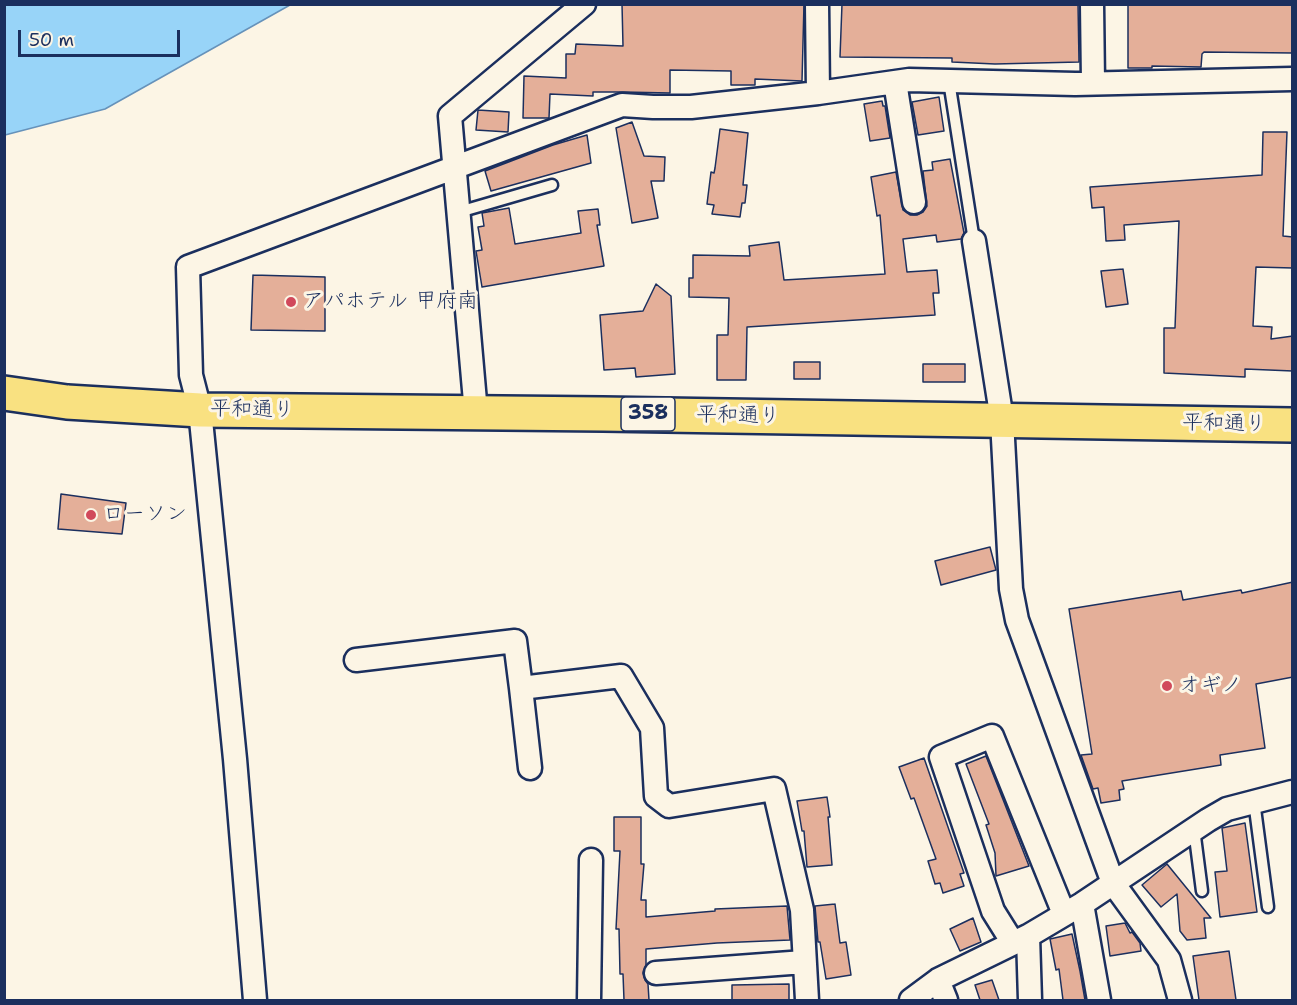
<!DOCTYPE html>
<html>
<head>
<meta charset="utf-8">
<style>
	body { margin:0 }
	#map { position:relative; width:1297px; height:1005px; overflow:hidden; background:#fcf5e5; font-family:"Shantell Sans",sans-serif }
	canvas { display:block }
	.frame { position:absolute; inset:0; border:6px solid #1b2f5e; pointer-events:none }
	.scale { position:absolute; left:18px; top:30px; width:162px; height:27px; box-sizing:border-box; border:3px solid #1b2f5e; border-top:0; padding-left:8px; font-size:18px; line-height:21px; white-space:nowrap; color:#1b2f5e; -webkit-text-stroke:4px #fcf5e5; paint-order:stroke }
</style>
</head>
<body>
<div id="map">
<canvas width="1297" height="1005"></canvas>
<div class="frame"></div>
<div class="scale">50 m</div>
</div>
<script>
const c = document.querySelector('canvas').getContext('2d');
c.lineJoin = 'round';
function paint(path, color) {
  c.fillStyle = color;
  c.fill(path, 'evenodd');
}
function shape(rows) {
  const path = new Path2D();
  for (const r of rows) {
    path.moveTo(r[0], r[1]);
    for (let i = 2; i < r.length; i += 2) path.lineTo(r[i], r[i + 1]);
  }
  return path;
}
function stroke(path, color, width, dash) {
  c.strokeStyle = color;
  c.lineWidth = width;
  c.lineCap = dash ? 'butt' : 'round';
  c.setLineDash(dash || []);
  c.stroke(path);
}
function drawText(font, color, halo, rows, align = 'center') {
  c.font = font + ' "Shantell Sans","Klee One",sans-serif';
  c.lineWidth = 6;
  c.setLineDash([]);
  c.textBaseline = 'middle';
  c.strokeStyle = halo;
  c.fillStyle = color;
  for (const [text, x, y, turn = 0] of rows) {
    c.save();
    c.translate(x, y);
    c.rotate((+turn || 0) * Math.PI / 180);
    c.textAlign = isNaN(turn) ? turn : align;
    if (halo) c.strokeText(text, 0, 0);
    c.fillText(text, 0, 0);
    c.restore();
  }
}
const water = shape([
	[5,4,290,4,290,5,105,109,5,135,5,4]
]);
const building = shape([
	[622,4,804,4,802,81,755,79,755,85,731,85,731,71,670,70,670,93,623,92,593,92,593,96,550,94,549,118,523,118,524,76,566,78,566,54,575,54,576,44,623,46,622,4],
	[842,4,1078,4,1079,62,995,64,952,62,952,58,840,57,842,4],
	[1128,4,1293,4,1293,53,1204,52,1202,54,1201,67,1152,66,1152,68,1128,68,1128,4],
	[939,97,944,131,918,135,912,102,939,97],
	[882,101,883,106,885,106,890,138,870,141,864,104,882,101],
	[478,110,509,112,508,132,476,130,478,110],
	[632,122,644,156,665,157,664,181,651,181,658,218,632,223,616,128,632,122],
	[720,129,748,133,743,185,747,185,745,203,742,203,740,217,712,214,714,205,707,204,711,172,714,173,715,168,720,129],
	[1263,132,1287,132,1283,236,1293,237,1293,268,1256,267,1253,326,1272,327,1271,339,1293,336,1293,371,1245,369,1245,377,1164,373,1164,328,1175,328,1179,221,1124,225,1125,240,1106,241,1104,207,1092,208,1090,187,1262,175,1263,132],
	[587,135,591,163,491,191,485,171,553,145,587,135],
	[950,159,964,233,961,239,937,242,936,235,903,239,907,272,937,270,939,293,933,293,935,315,747,327,746,380,717,380,717,335,728,335,729,298,689,297,689,278,693,278,693,255,750,256,749,246,779,242,784,280,885,274,880,215,877,216,871,177,896,172,903,210,910,215,917,215,923,212,927,206,923,171,933,170,932,162,950,159],
	[509,208,515,244,581,233,578,211,598,209,600,225,597,225,604,266,482,287,476,251,482,250,478,227,484,226,482,213,509,208],
	[1123,269,1128,304,1106,307,1101,271,1123,269],
	[253,275,325,277,325,331,251,330,253,275],
	[656,284,671,296,675,374,636,377,635,368,604,370,600,315,643,311,656,284],
	[794,362,820,362,820,379,794,379,794,362],
	[923,364,965,364,965,382,923,382,923,364],
	[61,494,126,503,122,534,58,529,61,494],
	[990,547,996,570,941,585,935,561,990,547],
	[1293,582,1293,677,1256,684,1265,748,1220,755,1221,765,1122,781,1124,789,1119,790,1120,800,1101,803,1098,788,1093,789,1081,755,1092,754,1069,609,1181,591,1183,600,1241,590,1242,593,1293,582],
	[986,756,1029,866,996,876,995,853,986,825,989,824,966,764,986,756],
	[924,758,964,873,960,874,964,886,943,893,940,883,935,884,928,861,936,859,914,798,911,799,899,767,924,758],
	[827,797,830,817,828,817,832,865,807,867,804,831,802,831,797,801,827,797],
	[614,817,641,817,641,864,644,864,641,900,646,900,646,917,715,911,715,909,787,906,790,940,717,943,646,949,646,965,643,973,645,980,648,984,649,1000,624,1000,623,974,620,974,619,929,616,929,620,851,614,851,614,817],
	[1245,823,1257,912,1220,917,1215,872,1227,871,1222,828,1245,823],
	[1167,864,1211,918,1204,918,1206,938,1187,940,1180,931,1177,894,1161,907,1142,885,1167,864],
	[835,904,840,943,846,942,851,975,826,979,820,942,818,942,815,906,835,904],
	[973,918,981,942,960,951,950,929,973,918],
	[1125,923,1130,933,1132,932,1140,943,1141,951,1110,956,1106,926,1125,923],
	[1072,934,1080,971,1085,1000,1063,1000,1059,969,1056,970,1050,939,1072,934],
	[1229,951,1236,1000,1199,1000,1193,956,1229,951],
	[992,980,999,1000,980,1000,975,985,992,980],
	[789,984,789,1000,732,1000,732,985,789,984]
]);
const lane = shape([
	[949,81,974,241],
	[459,212,552,185],
	[1254,801,1268,907],
	[1194,829,1202,891]
]);
const street = shape([
	[817,4,818,93],
	[1092,4,1093,82],
	[895,82,914,202],
	[974,241,1002,420,1011,589,1017,620,1113,883,1169,960,1180,1000],
	[476,413,450,116,584,4],
	[356,660,515,641,521,688],
	[530,768,521,688,621,676,652,728,656,796,669,806,774,789,802,910,807,1000],
	[1082,904,1099,1000],
	[1028,936,1030,1000],
	[1013,943,993,911,941,757,992,736,1064,914],
	[656,973,804,962],
	[938,980,946,1000],
	[255,1000,235,759,200,410,191,375,188,267,622,105,653,107,691,107,818,93,909,80,1075,84,1292,79],
	[589,1000,591,860],
	[911,1000,938,980,1028,936,1082,904,1208,820,1227,809,1292,792]
]);
const highway = shape([
	[4,393,67,402,200,410,603,414,1292,425]
]);
const markers = [
	[291,302,6,"#d1495b"],
	[91,515,6,"#d1495b"],
	[1167,686,6,"#d1495b"]
];
const shields = [
	[648,414,54]
];
const shieldNames = [
	["358",648,414]
];
const poiNames = [
	["アパホテル 甲府南",303,302],
	["ローソン",103,515],
	["オギノ",1179,686]
];
const streetNames = [
	["平和通り",252,410,1],
	["平和通り",738,416,1],
	["平和通り",1224,424,1]
];
paint(water, '#98d4f8');
stroke(water, '#6692ba', 1.5);
paint(building, '#e4af99');
stroke(building, '#1b2f5e', 1.5);
stroke(lane, '#1b2f5e', 15);
stroke(street, '#1b2f5e', 27);
stroke(highway, '#1b2f5e', 38);
stroke(lane, '#fcf5e5', 10);
stroke(street, '#fcf5e5', 22);
stroke(highway, '#f9e181', 33);
for (const [x, y, r, color] of markers) {
  const dot = new Path2D();
  dot.arc(x, y, r, 0, 2 * Math.PI);
  c.fillStyle = color;
  c.fill(dot);
  stroke(dot, '#fcf5e5', 2);
}
for (const [x, y, w] of shields) {
  const box = new Path2D();
  box.roundRect(x - w / 2, y - 17, w, 34, 4.5);
  c.fillStyle = '#fcf5e5';
  c.fill(box);
  stroke(box, '#1b2f5e', 1.5);
}
drawText('bold 20px', '#1b2f5e', null, shieldNames);
drawText('21px', '#1b2f5e', '#fcf5e5', poiNames, 'left');
drawText('21px', '#1b2f5e', '#fcf5e5', streetNames);
</script>
</body>
</html>
